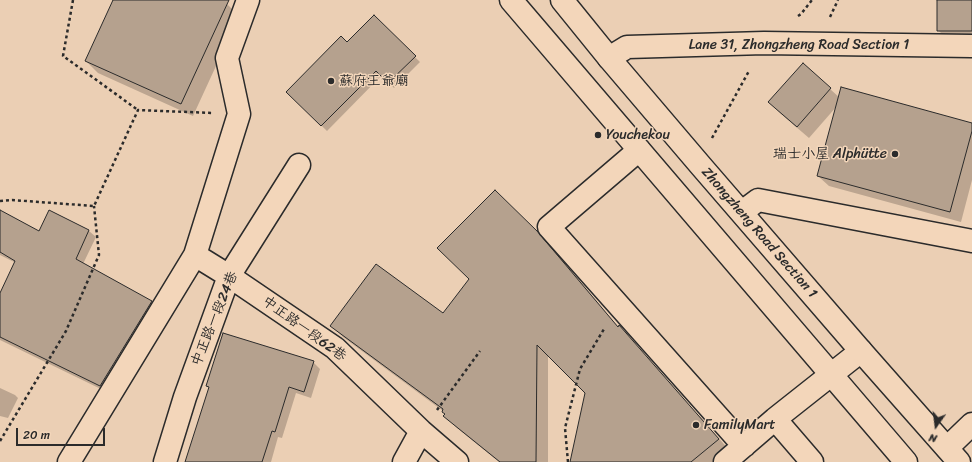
<!DOCTYPE html>
<html>
<head>
<meta charset="utf-8">
<style>
	body { margin:0 }
	#map { position:relative; width:972px; height:462px; overflow:hidden; background:#ebcfb4; font-family:Sriracha,sans-serif }
	canvas { display:block }
	.north { position:absolute; left:916px; top:406px; width:40px; height:40px; -webkit-text-stroke:3px #f3d6ba; paint-order:stroke; rotate:194deg; font-size:11px; font-weight:700; line-height:16px; text-align:center; color:#2b2b2b }
	.north::after { content:''; display:block; margin:auto; width:14px; height:18px; background:#2b2b2b; clip-path:polygon(50% 0,100% 100%,50% 72%,0 100%) }
	.scale { position:absolute; left:16px; top:428px; width:89px; height:18px; box-sizing:border-box; border:2px solid #2b2b2b; border-top:0; padding-left:5px; font-size:12px; line-height:14px; white-space:nowrap; color:#2b2b2b; -webkit-text-stroke:3px #f3d6ba; paint-order:stroke }
</style>
</head>
<body>
<div id="map">
<canvas width="972" height="462"></canvas>
<div class="north">N</div>
<div class="scale">20 m</div>
</div>
<script>
const c = document.querySelector('canvas').getContext('2d');
c.lineJoin = 'round';
function paint(path, color) {
  c.fillStyle = color;
  c.fill(path, 'evenodd');
}
function shape(rows) {
  const path = new Path2D();
  for (const r of rows) {
    path.moveTo(r[0], r[1]);
    for (let i = 2; i < r.length; i += 2) path.lineTo(r[i], r[i + 1]);
  }
  return path;
}
function stroke(path, color, width, dash) {
  c.strokeStyle = color;
  c.lineWidth = width;
  c.lineCap = dash ? 'butt' : 'round';
  c.setLineDash(dash || []);
  c.stroke(path);
}
function drawText(font, color, halo, rows, align = 'center') {
  c.font = font + ' Sriracha,"LXGW WenKai TC",sans-serif';
  c.lineWidth = 3;
  c.setLineDash([]);
  c.textBaseline = 'middle';
  c.strokeStyle = halo;
  c.fillStyle = color;
  for (const [text, x, y, turn = 0] of rows) {
    c.save();
    c.translate(x, y);
    c.rotate((+turn || 0) * Math.PI / 180);
    c.textAlign = isNaN(turn) ? turn : align;
    if (halo) c.strokeText(text, 0, 0);
    c.fillText(text, 0, 0);
    c.restore();
  }
}
const shadow = shape([
	[114,0,218,0,227,4,239,16,193,116,98,73,86,61],
	[938,0,972,0,972,38,945,37,938,30],
	[374,17,420,62,394,88,382,75,327,131,287,92,339,56],
	[830,89,840,98,972,124,972,180,961,222,829,186,818,176,837,106,809,138,781,114,769,102],
	[495,191,549,244,619,328,631,339,730,451,717,462,577,462,586,393,548,355,548,462,499,462,457,428,445,416,446,414,443,411,343,337,331,325,443,315,470,279],
	[0,211,39,233,49,212,89,231,96,237,83,264,152,302,159,308,107,392,0,340,0,295,16,263,0,255],
	[313,362,320,369,311,398,296,393,282,438,278,437,271,462,186,462,209,387,207,386],
	[0,388,15,395,18,398,8,418,0,416]
]);
const building = shape([
	[113,0,229,0,181,104,85,61,113,0],
	[937,0,972,0,972,31,937,31,937,0],
	[374,15,416,56,388,83,376,71,321,126,286,92,341,36,347,42,374,15],
	[803,63,831,88,797,127,768,102,803,63],
	[841,87,972,123,972,131,950,212,817,176,841,87],
	[495,190,537,231,618,327,619,325,719,439,691,462,570,462,585,393,537,345,536,462,500,462,443,416,445,414,442,412,443,409,330,326,376,264,443,313,469,279,437,248,495,190],
	[0,210,39,231,49,210,89,230,76,259,152,301,100,386,0,337,0,293,15,261,0,252,0,210],
	[223,333,314,361,304,392,289,387,275,432,272,431,262,462,185,462,209,387,206,386,223,333]
]);
const path = shape([
	[73,0,63,56,138,110],
	[798,16,801,14,812,0],
	[830,17,838,0],
	[712,138,749,71],
	[0,201,12,200,94,206,138,110,212,113],
	[437,410,480,351],
	[0,441,66,331,99,255,94,206],
	[568,462,565,428,580,369,604,329]
]);
const minor = shape([
	[609,58,627,47,764,43,972,46],
	[639,150,549,227,744,446],
	[742,212,758,200,972,241],
	[195,255,229,276,335,348,421,431,457,462],
	[775,419,812,462],
	[947,448,972,424],
	[69,462,195,255,239,114,227,58,248,0],
	[165,462,185,397,229,276,299,165],
	[404,462,421,431],
	[725,462,775,419,861,351]
]);
const major = shape([
	[511,0,906,462],
	[562,0,609,58,701,166,861,351,959,462]
]);
const markers = [
	[331,81,4,"#2b2b2b"],
	[598,135,4,"#2b2b2b"],
	[895,154,4,"#2b2b2b"],
	[696,425,4,"#2b2b2b"]
];
const streetNames = [
	["Lane 31, Zhongzheng Road Section 1",799,45],
	["Zhongzheng Road Section 1",759,233,49],
	["中正路一段24巷",215,319,-68],
	["中正路一段62巷",304,329,36]
];
const poiNames = [
	["蘇府王爺廟",339,81],
	["Youchekou",606,135],
	["瑞士小屋 Alphütte",887,154,"right"],
	["FamilyMart",704,425]
];
paint(shadow, '#0003');
paint(building, '#b5a18e');
stroke(building, '#2b2b2b', 1);
stroke(minor, '#2b2b2b', 25);
stroke(major, '#2b2b2b', 25);
stroke(path, '#2b2b2b', 2.5, [3, 3]);
stroke(minor, '#f3d6ba', 22);
stroke(major, '#f3d6ba', 22);
for (const [x, y, r, color] of markers) {
  const dot = new Path2D();
  dot.arc(x, y, r, 0, 2 * Math.PI);
  c.fillStyle = color;
  c.fill(dot);
  stroke(dot, '#f3d6ba', 1.5);
}
drawText('14px', '#2b2b2b', '#f3d6ba', streetNames);
drawText('14px', '#2b2b2b', '#f3d6ba', poiNames, 'left');
</script>
</body>
</html>
